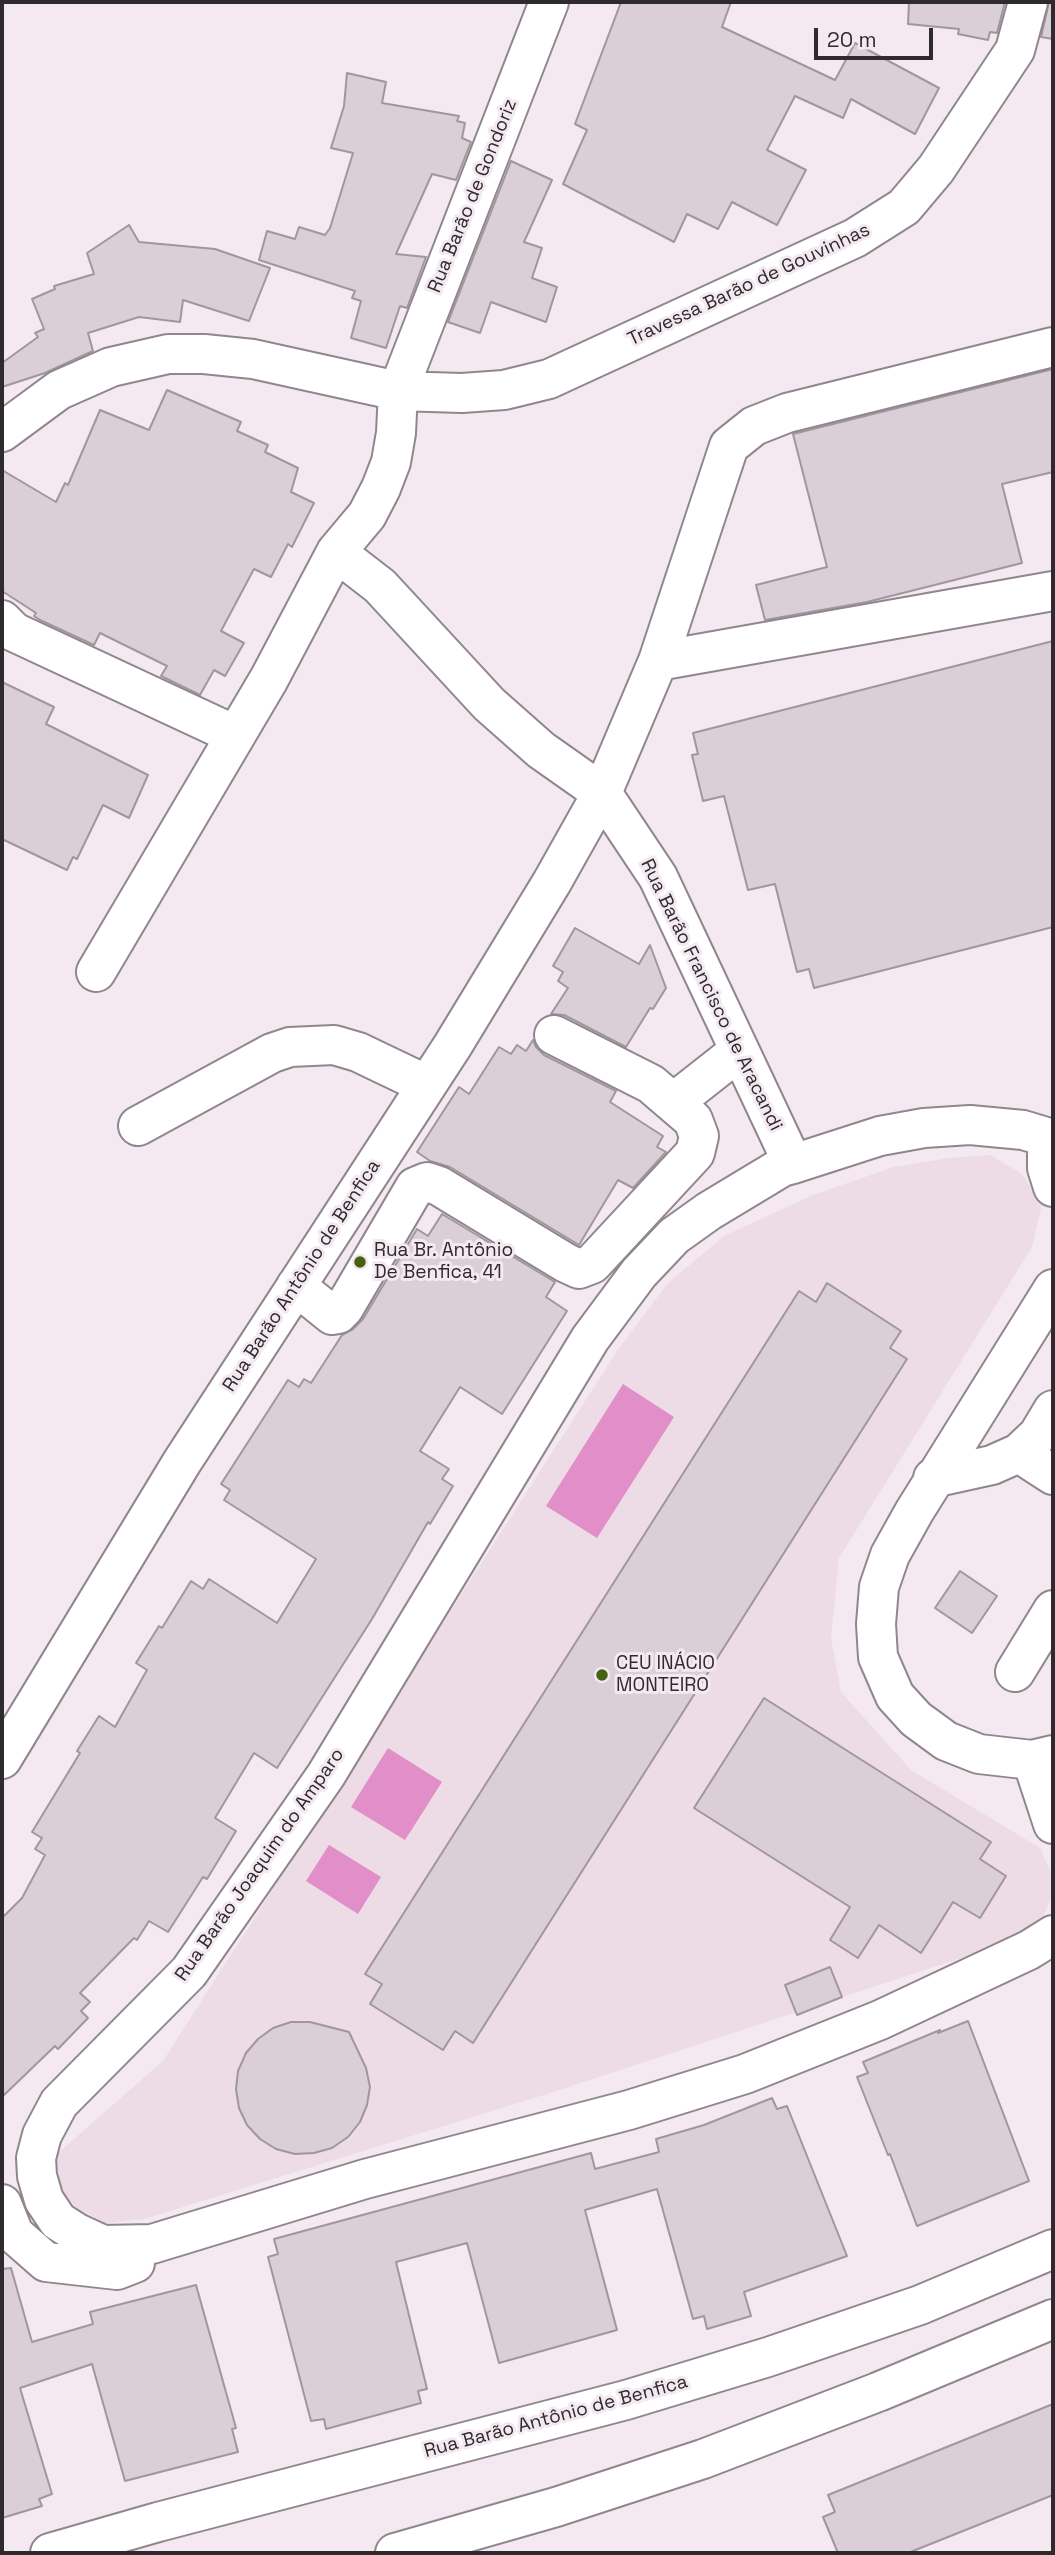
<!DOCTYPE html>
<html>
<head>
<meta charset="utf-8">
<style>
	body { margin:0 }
	#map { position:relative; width:1055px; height:2555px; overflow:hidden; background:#f4e9f0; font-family:"Space Grotesk",sans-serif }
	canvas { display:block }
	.frame { position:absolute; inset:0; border:4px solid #2e2a2d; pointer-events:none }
	.scale { position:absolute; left:814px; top:28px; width:119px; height:32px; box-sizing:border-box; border:4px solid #2e2a2d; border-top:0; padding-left:9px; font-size:21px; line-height:24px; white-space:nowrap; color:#2e2a2d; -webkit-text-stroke:5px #f4e9f0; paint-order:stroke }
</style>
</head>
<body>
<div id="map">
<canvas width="1055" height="2555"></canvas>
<div class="frame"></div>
<div class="scale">20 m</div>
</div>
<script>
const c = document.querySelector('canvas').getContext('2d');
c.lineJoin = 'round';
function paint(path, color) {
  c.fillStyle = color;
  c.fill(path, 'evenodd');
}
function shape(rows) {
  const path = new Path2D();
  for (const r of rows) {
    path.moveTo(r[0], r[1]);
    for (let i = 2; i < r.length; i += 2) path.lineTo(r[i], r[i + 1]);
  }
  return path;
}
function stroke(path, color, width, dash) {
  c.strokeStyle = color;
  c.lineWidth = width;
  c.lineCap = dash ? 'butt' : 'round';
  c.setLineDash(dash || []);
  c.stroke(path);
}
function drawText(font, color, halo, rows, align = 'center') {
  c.font = font + ' "Space Grotesk",sans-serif';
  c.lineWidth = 6;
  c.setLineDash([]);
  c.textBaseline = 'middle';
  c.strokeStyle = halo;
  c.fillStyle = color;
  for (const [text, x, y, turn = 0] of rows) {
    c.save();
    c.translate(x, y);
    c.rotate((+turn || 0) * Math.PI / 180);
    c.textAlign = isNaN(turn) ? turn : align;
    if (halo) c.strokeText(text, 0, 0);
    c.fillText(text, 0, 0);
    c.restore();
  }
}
const built = shape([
	[990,1155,1022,1174,1042,1204,1032,1247,839,1558,831,1638,841,1692,911,1770,1040,1848,1051,1873,1051,1898,1041,1921,1007,1943,550,2093,144,2219,105,2223,76,2207,65,2195,55,2171,57,2154,163,2061,617,1351,667,1284,724,1236,813,1195,894,1167,950,1158]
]);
const water = shape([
	[623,1384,674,1417,597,1538,546,1506],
	[388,1748,442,1782,405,1840,351,1807],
	[329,1845,381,1877,358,1914,306,1881]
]);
const building = shape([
	[621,2,731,2,722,27,835,80,855,43,939,88,915,134,851,99,843,118,795,96,767,150,806,170,777,225,732,202,718,229,687,214,674,242,563,184,587,130,575,124,621,2],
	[909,2,1005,2,997,33,990,32,988,40,958,34,959,29,908,24,909,2],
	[1049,2,1053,2,1053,39,1041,37,1049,2],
	[347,73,386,82,382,103,459,116,457,121,465,123,462,138,471,142,456,180,432,174,396,254,426,257,407,308,400,306,386,348,351,338,361,301,352,298,355,291,259,260,267,231,295,239,299,227,325,235,330,228,353,153,331,148,344,106,347,73],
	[511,161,552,180,524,242,542,248,532,278,557,287,546,322,491,302,480,333,448,322,511,161],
	[129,225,139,242,215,249,270,268,249,321,183,300,180,322,139,317,88,333,93,351,45,373,2,387,2,363,38,337,35,333,44,329,32,299,55,289,54,286,94,274,87,253,129,225],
	[1053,369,1053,472,1002,484,1022,563,867,602,765,620,756,585,827,567,793,434,1053,369],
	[167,390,241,422,237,431,268,445,265,452,298,468,291,492,314,503,292,547,288,544,271,577,254,569,221,631,244,643,225,676,214,670,200,695,161,676,167,666,100,633,94,645,40,620,34,616,36,613,2,591,2,470,56,502,65,483,68,485,100,410,149,430,167,390],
	[1053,641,1053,927,814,988,809,969,797,972,775,884,748,890,724,796,703,801,692,755,698,754,693,733,1053,641],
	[2,682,54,707,46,724,148,775,129,818,103,805,77,859,73,857,67,870,2,839,2,682],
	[575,928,639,964,650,945,666,988,653,1009,650,1008,626,1047,564,1015,551,1014,568,988,558,981,563,972,553,966,575,928],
	[533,1040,536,1047,544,1055,616,1091,610,1102,663,1136,657,1147,666,1152,633,1188,618,1180,579,1245,450,1167,430,1161,417,1152,459,1087,469,1094,499,1047,511,1054,517,1045,526,1051,533,1040],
	[442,1214,555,1282,546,1297,567,1311,502,1414,460,1387,420,1451,449,1469,442,1479,453,1486,430,1524,428,1522,372,1619,277,1768,254,1753,215,1818,236,1831,207,1879,203,1877,168,1932,149,1921,137,1940,134,1938,80,1993,90,2002,81,2011,88,2018,58,2049,55,2046,2,2097,2,1918,22,1898,45,1855,35,1849,42,1838,32,1832,80,1753,77,1751,99,1716,115,1727,147,1670,136,1663,159,1626,162,1628,191,1581,203,1589,209,1579,277,1623,316,1559,224,1500,230,1490,221,1484,288,1380,299,1387,304,1379,311,1383,342,1335,353,1329,363,1319,417,1229,428,1236,442,1214],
	[827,1283,901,1331,890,1348,907,1359,473,2043,455,2031,443,2050,370,2004,382,1984,365,1974,799,1291,816,1302,827,1283],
	[960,1571,997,1596,972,1633,935,1608,960,1571],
	[764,1698,991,1842,980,1859,1006,1876,980,1918,953,1902,921,1953,879,1925,858,1958,830,1940,850,1907,694,1808,764,1698],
	[830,1967,842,1997,797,2015,785,1985,830,1967],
	[968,2021,1029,2181,917,2226,890,2154,888,2155,857,2077,868,2073,863,2062,940,2030,938,2033,968,2021],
	[291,2022,310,2022,349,2032,366,2068,370,2087,367,2105,360,2122,348,2137,332,2148,314,2153,295,2154,276,2149,260,2139,247,2125,239,2108,236,2089,238,2071,246,2053,258,2039,273,2028,291,2022],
	[772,2098,777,2109,787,2106,847,2256,744,2292,751,2316,707,2329,704,2316,693,2319,657,2189,585,2210,617,2330,499,2363,467,2243,396,2262,427,2389,418,2391,421,2403,326,2429,324,2419,311,2421,268,2257,278,2254,274,2239,591,2153,595,2169,659,2152,656,2139,704,2125,772,2098],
	[11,2268,32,2342,93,2324,90,2312,196,2285,236,2428,232,2429,238,2452,125,2481,92,2364,20,2388,52,2494,39,2499,42,2506,2,2518,2,2269,11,2268],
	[1053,2404,1053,2495,908,2553,838,2553,823,2517,835,2512,828,2495,1053,2404]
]);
const minor = shape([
	[549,2,398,391,396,433,391,462,381,488,367,515,336,552,380,586,489,704,541,750,602,793,658,877,793,1164],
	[2,432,59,390,111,367,168,354,204,354,253,359,398,391,462,393,504,390,549,379,855,238,904,207,936,169,1015,50,1028,2],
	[2,620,14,632,235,735],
	[658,661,1053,591],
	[96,972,269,679,336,552],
	[673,1103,739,1051],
	[138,1126,272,1053,290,1047,334,1045,358,1052,427,1085],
	[1053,1138,1047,1155,1047,1168,1053,1187],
	[1053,1139,1023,1130,970,1125,924,1128,880,1136,793,1164,782,1167,709,1211,674,1236,639,1273,590,1339,326,1775,189,1972,59,2103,42,2135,36,2158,37,2176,44,2200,58,2221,77,2233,103,2245,152,2244,365,2179,629,2110,745,2074,880,2020,1029,1950,1053,1935],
	[296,1286,332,1315,338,1314,344,1308,415,1187,427,1182,439,1186,566,1263,579,1269,592,1264,695,1153,699,1136,693,1120,651,1084,554,1035],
	[1053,1289,914,1512,890,1555,879,1587,876,1624,878,1657,895,1696,916,1719,946,1741,979,1754,1032,1760,1053,1755],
	[1019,1453,1053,1475],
	[933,1478,992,1465,1019,1453,1038,1435,1053,1410],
	[1015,1672,1053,1610],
	[2,1759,182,1462,453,1045,552,882,602,793,658,661,729,446,754,426,787,413,1053,347],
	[1032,1760,1053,1824],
	[2,2204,14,2234,46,2262,117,2270,135,2263],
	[50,2553,158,2522,626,2400,768,2357,920,2305,1053,2249],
	[395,2553,556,2507,703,2459,878,2392,1053,2319]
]);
const markers = [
	[360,1262,7,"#446114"],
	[602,1675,7,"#446114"]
];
const streetNames = [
	["Rua Barão de Gondoriz",473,196,-68],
	["Travessa Barão de Gouvinhas",749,285,-25],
	["Rua Barão Francisco de Aracandi",711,995,64],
	["Rua Barão Antônio de Benfica",302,1276,-57],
	["Rua Barão Joaquim do Amparo",260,1865,-55],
	["Rua Barão Antônio de Benfica",556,2417,-15]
];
const poiNames = [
	["Rua Br. Antônio",374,1251],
	["De Benfica, 41",374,1273],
	["CEU INÁCIO",616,1664],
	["MONTEIRO",616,1686]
];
paint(built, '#eddbe6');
paint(water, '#e28ec9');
paint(building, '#dacfd6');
stroke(building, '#a1969d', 2);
stroke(minor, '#91868d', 42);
stroke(minor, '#fff', 38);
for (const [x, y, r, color] of markers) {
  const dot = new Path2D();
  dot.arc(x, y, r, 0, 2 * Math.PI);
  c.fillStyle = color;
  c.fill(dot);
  stroke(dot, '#f4e9f0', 2.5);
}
drawText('19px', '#2e2a2d', '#f4e9f0', streetNames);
drawText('19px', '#2e2a2d', '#f4e9f0', poiNames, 'left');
</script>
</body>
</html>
